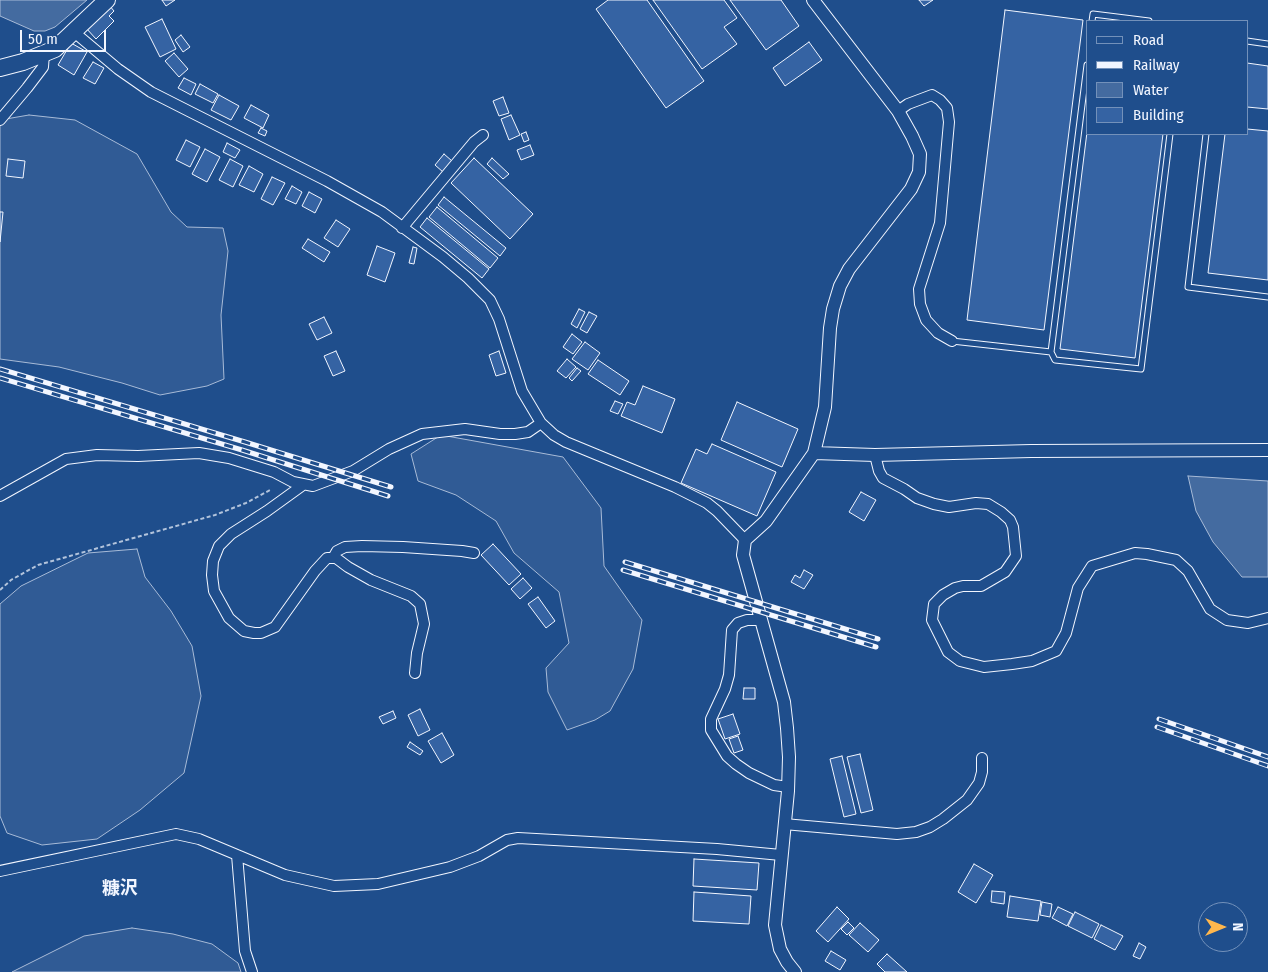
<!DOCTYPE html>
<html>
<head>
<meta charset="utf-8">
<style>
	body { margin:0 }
	#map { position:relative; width:1268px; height:972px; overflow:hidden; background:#1f4e8c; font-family:"Fira Sans Condensed",sans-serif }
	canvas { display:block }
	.legend { position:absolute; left:1086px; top:20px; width:162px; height:115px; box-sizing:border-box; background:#1f4e8c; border:1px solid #7391ba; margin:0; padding:6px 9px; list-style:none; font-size:15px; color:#f2f6ff }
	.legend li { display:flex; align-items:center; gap:10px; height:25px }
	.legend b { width:25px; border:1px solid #7391ba }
	.north { position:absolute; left:1198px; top:902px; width:50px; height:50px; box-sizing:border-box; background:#1f4e8c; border:1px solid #7391ba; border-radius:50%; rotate:90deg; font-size:14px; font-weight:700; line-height:20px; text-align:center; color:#f2f6ff }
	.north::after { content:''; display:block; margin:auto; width:18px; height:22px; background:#ffb74d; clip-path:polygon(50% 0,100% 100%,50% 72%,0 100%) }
	.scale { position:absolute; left:20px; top:30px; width:86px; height:22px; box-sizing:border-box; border:2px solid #f2f6ff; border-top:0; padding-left:6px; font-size:15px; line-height:18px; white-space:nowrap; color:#f2f6ff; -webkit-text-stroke:4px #1f4e8c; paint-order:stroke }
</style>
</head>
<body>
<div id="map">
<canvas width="1268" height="972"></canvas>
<ul class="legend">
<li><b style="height:6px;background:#1f4e8c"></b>Road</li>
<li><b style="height:6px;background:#f2f6ff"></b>Railway</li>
<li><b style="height:14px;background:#446ba0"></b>Water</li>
<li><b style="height:14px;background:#3563a3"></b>Building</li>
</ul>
<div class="north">N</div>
<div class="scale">50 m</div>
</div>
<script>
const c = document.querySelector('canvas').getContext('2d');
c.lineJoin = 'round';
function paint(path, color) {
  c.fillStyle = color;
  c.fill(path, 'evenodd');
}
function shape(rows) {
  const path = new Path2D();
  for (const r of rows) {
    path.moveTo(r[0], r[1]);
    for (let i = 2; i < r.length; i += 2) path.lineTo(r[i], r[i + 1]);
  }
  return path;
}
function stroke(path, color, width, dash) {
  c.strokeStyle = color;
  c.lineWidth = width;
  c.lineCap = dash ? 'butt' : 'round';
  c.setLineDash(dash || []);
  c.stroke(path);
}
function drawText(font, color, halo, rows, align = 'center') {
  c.font = font + ' "Fira Sans Condensed","Noto Sans JP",sans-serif';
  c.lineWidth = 4;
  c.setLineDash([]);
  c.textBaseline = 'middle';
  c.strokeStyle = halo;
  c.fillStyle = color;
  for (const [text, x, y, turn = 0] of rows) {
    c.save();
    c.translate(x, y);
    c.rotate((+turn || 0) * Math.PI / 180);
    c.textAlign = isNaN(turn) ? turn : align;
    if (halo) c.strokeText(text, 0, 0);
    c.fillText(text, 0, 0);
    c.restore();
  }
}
const built = shape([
	[29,115,75,120,137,154,171,212,187,227,223,228,228,251,221,315,224,379,207,386,160,395,122,383,59,367,0,359,0,120,29,115],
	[441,435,563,457,601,508,604,566,642,620,633,669,610,711,595,720,567,730,548,692,546,668,569,643,559,592,514,553,496,521,456,495,418,481,411,454,441,435],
	[137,549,145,577,171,611,192,646,201,696,184,773,140,810,97,839,42,845,7,833,0,816,0,604,21,586,88,553,137,549],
	[132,928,173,934,212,944,238,963,241,972,12,972,84,936,132,928]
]);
const water = shape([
	[0,0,87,0,55,27,45,31,34,31,0,16,0,0],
	[1188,476,1268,481,1268,577,1242,577,1213,542,1196,511,1188,476]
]);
const building = shape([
	[162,0,175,0,166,6,162,0],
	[608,0,647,0,704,81,666,108,596,9,608,0],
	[653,0,724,0,737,18,724,27,737,44,702,69,653,0],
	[730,0,781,0,799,26,766,50,730,0],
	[919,0,933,0,924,6,919,0],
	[109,5,114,11,109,16,114,21,96,39,86,28,109,5],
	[1005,10,1083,20,1044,330,967,320,1005,10],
	[162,19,176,49,160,57,145,27,162,19],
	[181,35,190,47,183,52,175,40,181,35],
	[809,42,822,60,785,86,773,68,809,42],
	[71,43,87,52,74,75,58,65,71,43],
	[174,53,188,69,179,77,165,61,174,53],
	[93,62,104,68,95,84,83,78,93,62],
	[1247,63,1268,66,1268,109,1247,107,1247,63],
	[184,78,196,84,191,95,178,88,184,78],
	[200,84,218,94,213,103,195,94,200,84],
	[219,95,239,106,231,120,211,110,219,95],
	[503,97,509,113,499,116,493,101,503,97],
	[251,105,269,115,263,128,244,118,251,105],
	[511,115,520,135,509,140,501,119,511,115],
	[261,128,267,131,265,136,258,133,261,128],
	[1247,129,1268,131,1268,280,1208,273,1225,134,1247,134,1247,129],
	[526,132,529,140,524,142,521,134,526,132],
	[1087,132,1087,134,1163,134,1135,358,1060,349,1087,132],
	[186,140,200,147,190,167,176,160,186,140],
	[227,143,240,150,235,158,223,152,227,143],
	[530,145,534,155,521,160,517,150,530,145],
	[205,149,220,157,207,182,192,174,205,149],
	[444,154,452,161,443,172,435,165,444,154],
	[474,158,533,214,510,239,451,183,474,158],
	[492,158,509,174,503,179,487,164,492,158],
	[8,159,25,161,23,178,6,176,8,159],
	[230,159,243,166,233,187,219,180,230,159],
	[249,166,263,174,254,192,239,185,249,166],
	[272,177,285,183,273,205,261,199,272,177],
	[292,186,302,192,296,204,285,199,292,186],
	[309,192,322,199,315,213,302,206,309,192],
	[444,197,506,248,500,256,438,205,444,197],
	[437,207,498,258,490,268,429,217,437,207],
	[0,212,3,212,0,242,0,212],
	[427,218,489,269,482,278,420,227,427,218],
	[336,220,350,229,338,247,324,238,336,220],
	[308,239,330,252,324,262,302,248,308,239],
	[377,246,395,253,385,282,367,275,377,246],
	[413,247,417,248,414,264,409,263,413,247],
	[579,309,585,312,577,328,571,324,579,309],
	[589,312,597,316,587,333,580,329,589,312],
	[324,317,332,333,317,340,309,324,324,317],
	[572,334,582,342,573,354,563,347,572,334],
	[585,342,600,353,588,370,572,359,585,342],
	[336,351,345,371,333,376,324,356,336,351],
	[499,351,506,373,496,376,489,355,499,351],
	[567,359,576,367,566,378,557,371,567,359],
	[598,360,629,381,620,395,588,374,598,360],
	[577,368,581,371,572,381,569,378,577,368],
	[643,386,675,399,662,433,621,416,627,402,635,405,643,386],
	[615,401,623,404,618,414,610,411,615,401],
	[737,402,798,429,782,467,721,440,737,402],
	[712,444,776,472,757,516,681,483,696,449,707,454,712,444],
	[861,492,876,500,864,521,849,512,861,492],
	[493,544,521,574,509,585,481,555,493,544],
	[804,570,813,575,804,589,791,582,795,575,800,578,804,570],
	[523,578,532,588,520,599,511,589,523,578],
	[538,597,555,621,546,628,528,604,538,597],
	[744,688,755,688,755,699,743,699,744,688],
	[420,709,430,730,418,736,408,715,420,709],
	[393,711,396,718,383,724,379,717,393,711],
	[733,714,740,734,725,739,718,719,733,714],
	[442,733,454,755,441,763,428,741,442,733],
	[738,736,743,750,734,753,729,739,738,736],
	[410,742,423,751,420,755,407,747,410,742],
	[860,754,873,810,861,813,847,757,860,754],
	[842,756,856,814,844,817,830,759,842,756],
	[694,859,759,863,757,890,693,886,694,859],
	[974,864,993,875,976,903,958,892,974,864],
	[992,891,1005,892,1004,904,991,902,992,891],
	[694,892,751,896,749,924,693,921,694,892],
	[1010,896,1041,901,1038,921,1007,917,1010,896],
	[1042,902,1052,904,1050,917,1040,915,1042,902],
	[837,907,849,919,828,942,816,931,837,907],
	[1058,907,1073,914,1067,926,1052,918,1058,907],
	[1075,912,1099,924,1092,938,1068,926,1075,912],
	[848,922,854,928,847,935,841,929,848,922],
	[860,923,879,940,868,952,849,935,860,923],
	[1101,925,1123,936,1115,950,1094,939,1101,925],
	[1139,943,1146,947,1140,959,1133,956,1139,943],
	[831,951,846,960,840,970,825,961,831,951],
	[887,954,907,972,885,972,877,964,887,954]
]);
const path = shape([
	[0,590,11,580,38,565,215,515,246,503,272,489]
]);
const service = shape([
	[1092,21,1093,14,1149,21],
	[1247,41,1268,44],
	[1087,65,1051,352,1055,360,1141,369,1170,134],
	[1206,134,1188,287,1268,297],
	[952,341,1051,352]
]);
const minor = shape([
	[74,32,118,69,151,92,327,181,382,212,443,257,468,278,490,300,499,319,522,391,541,423,554,435,566,442,675,487,707,503,717,511,745,540],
	[898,111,908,104,932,95,940,100,947,108,949,122,940,223,919,289,920,304,926,320,938,333,952,341],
	[0,120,27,88,43,67,44,53],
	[402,228,474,142,483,135],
	[875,455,879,471,883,478,904,489,917,498,934,504,949,507,976,503,988,504,1001,512,1010,520,1013,527,1016,556,1005,572,981,586,963,586,955,588,943,595,934,604,932,620,948,652,960,661,984,667,1012,664,1032,661,1056,651,1066,633,1078,588,1092,566,1135,553,1147,554,1176,560,1188,571,1210,609,1227,620,1248,623,1268,618],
	[303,485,267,511,231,534,219,546,213,561,212,575,214,591,229,618,244,631,254,633,261,633,275,627,315,571,327,558,336,558,348,567,371,580,411,596,420,604,424,624,417,653,415,673],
	[0,496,66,459,97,455,138,456,199,453,229,458,274,472,293,482,313,486,353,471,389,449,422,434,465,429,500,434,515,434,528,432,541,423],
	[333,558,337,551,345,547,362,546,403,547,462,551,474,553],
	[761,620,747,620,738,623,732,630,729,675,725,689,711,719,711,730,727,756,736,764,749,773,774,785,788,787],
	[784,824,897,834,916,832,930,827,943,819,967,800,979,783,982,772,982,758],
	[237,855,245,951,252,972],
	[0,871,176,834,199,839,285,875,334,886,378,884,450,867,479,856,507,840,518,838,717,849,781,855]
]);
const tertiary = shape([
	[814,453,875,455,1031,451,1268,450],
	[795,972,787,962,780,949,775,925,788,791,789,757,787,728,784,702,743,555,745,540,766,521,814,453,825,407,830,328,833,309,840,286,849,269,911,189,919,172,920,154,912,136,898,111,813,0]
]);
const primary = shape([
	[0,68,23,62,55,49,107,0]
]);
const rail = shape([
	[0,369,245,442,391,487],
	[0,378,242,450,388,496],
	[625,562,878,639],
	[623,570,876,647],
	[1159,719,1268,757],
	[1157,727,1268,766]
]);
const quarterNames = [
	["糠沢",120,889]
];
paint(built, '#305b95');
stroke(built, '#a8bbd7', 1);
paint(water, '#446ba0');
stroke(water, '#a8bbd7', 1);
paint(building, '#3563a3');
stroke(building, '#f2f6ff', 1);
stroke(service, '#f2f6ff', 7);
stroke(minor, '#f2f6ff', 12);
stroke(tertiary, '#f2f6ff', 14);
stroke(primary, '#f2f6ff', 18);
stroke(path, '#b3c4dc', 2, [4, 2.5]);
stroke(service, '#1f4e8c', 5);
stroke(minor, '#1f4e8c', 10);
stroke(tertiary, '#1f4e8c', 12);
stroke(primary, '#1f4e8c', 16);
stroke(rail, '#f2f6ff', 5);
stroke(rail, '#1f4e8c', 3, [9]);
drawText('bold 18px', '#f2f6ff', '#1f4e8c', quarterNames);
</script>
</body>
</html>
